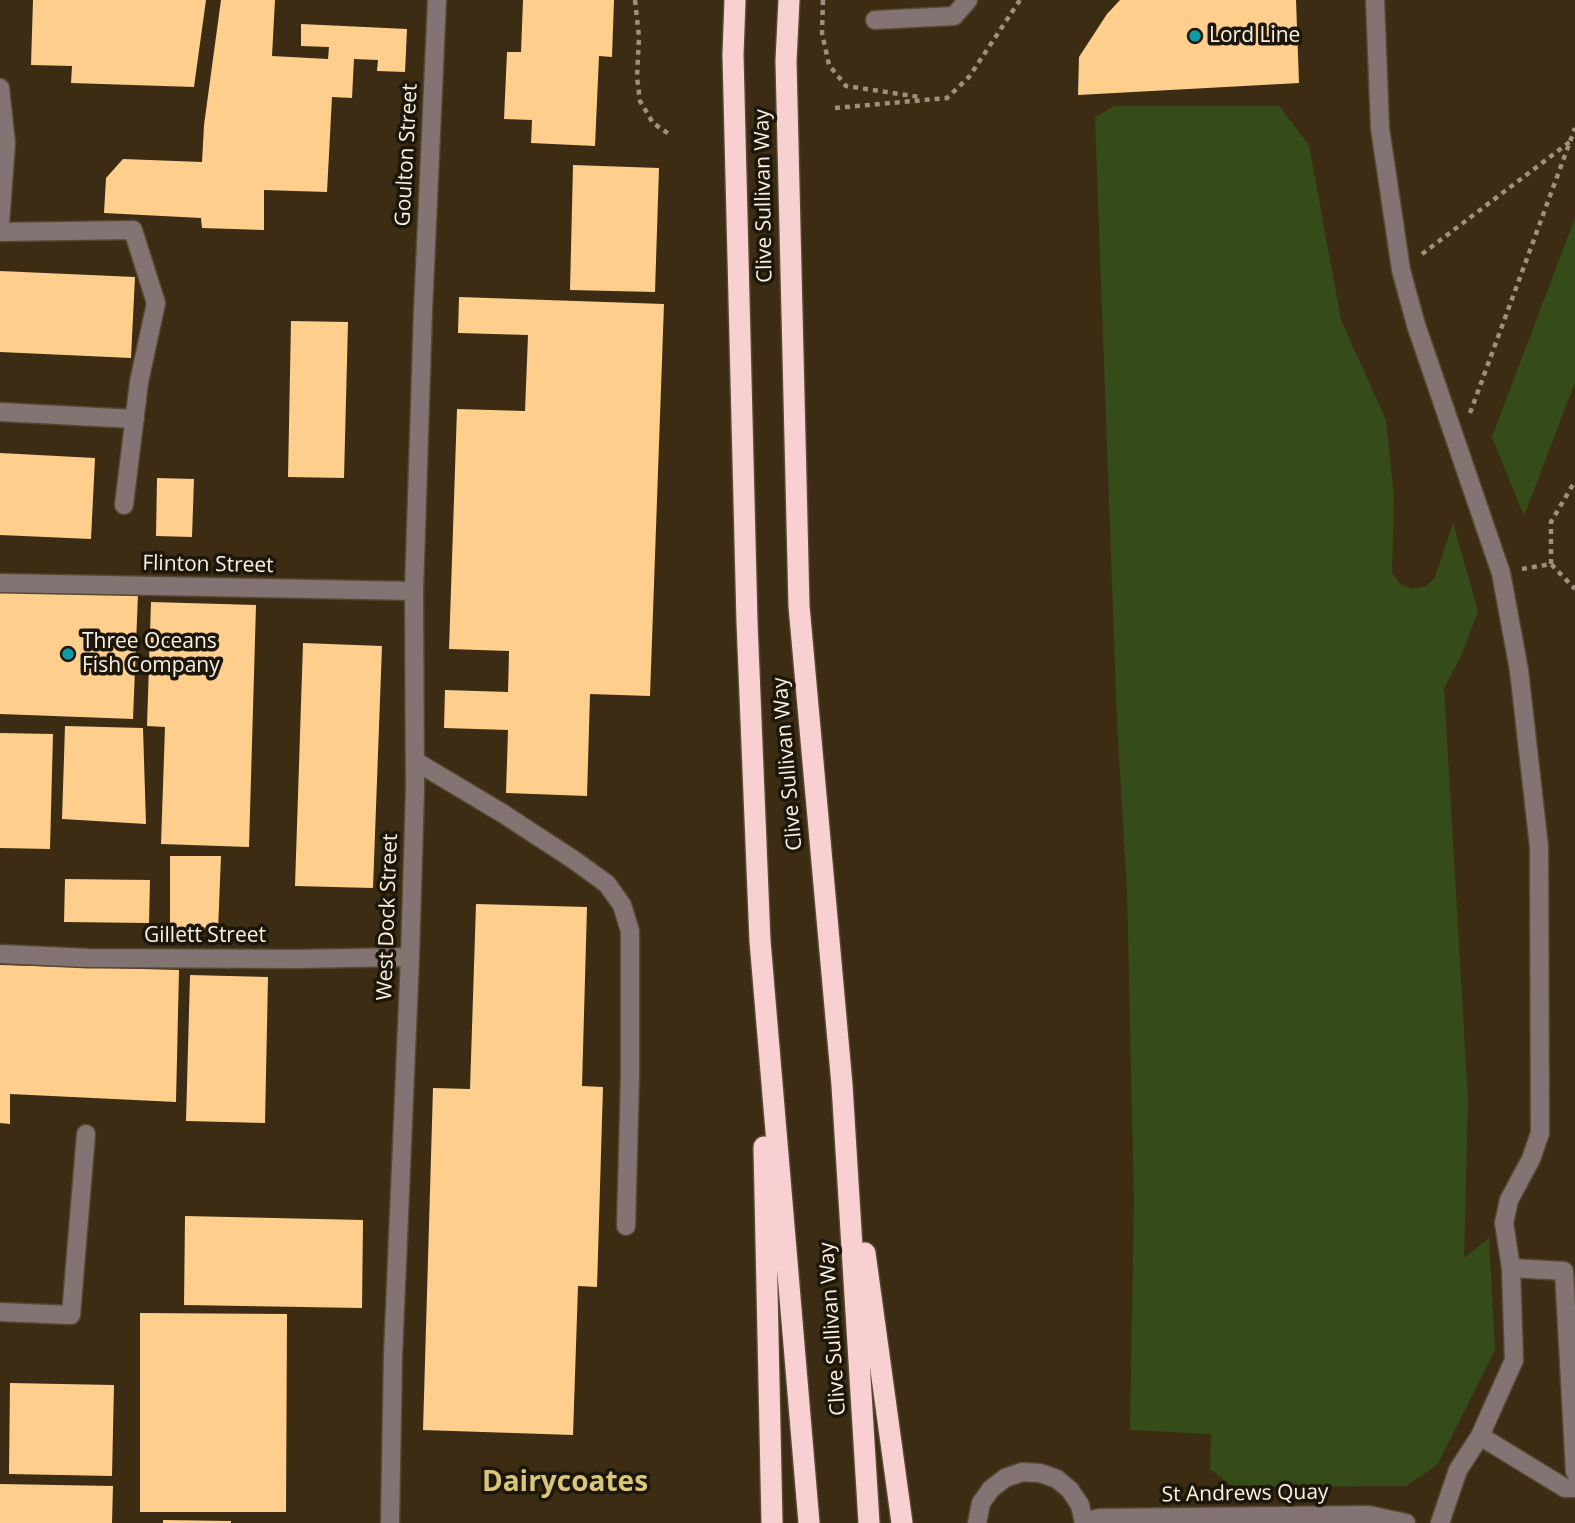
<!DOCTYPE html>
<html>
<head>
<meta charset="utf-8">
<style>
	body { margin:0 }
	canvas { display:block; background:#3b2c13 }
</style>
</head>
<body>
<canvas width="1575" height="1523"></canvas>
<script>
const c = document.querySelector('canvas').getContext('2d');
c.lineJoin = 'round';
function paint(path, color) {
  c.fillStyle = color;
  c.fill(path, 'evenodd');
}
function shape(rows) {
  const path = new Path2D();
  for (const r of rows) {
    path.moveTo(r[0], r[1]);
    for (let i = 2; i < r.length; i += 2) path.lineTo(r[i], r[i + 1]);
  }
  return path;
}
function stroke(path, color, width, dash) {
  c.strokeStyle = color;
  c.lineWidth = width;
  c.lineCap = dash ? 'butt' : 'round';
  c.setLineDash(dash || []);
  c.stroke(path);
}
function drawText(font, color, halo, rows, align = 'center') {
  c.font = font + ' "Open Sans",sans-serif';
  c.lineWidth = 7;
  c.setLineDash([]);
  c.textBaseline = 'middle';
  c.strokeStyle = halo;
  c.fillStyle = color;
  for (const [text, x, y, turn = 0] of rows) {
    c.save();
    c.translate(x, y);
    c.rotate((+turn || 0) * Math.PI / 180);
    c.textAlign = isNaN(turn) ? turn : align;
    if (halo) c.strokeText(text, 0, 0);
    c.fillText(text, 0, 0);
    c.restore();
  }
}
const green = shape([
	[1115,106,1279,106,1309,145,1341,320,1386,420,1394,498,1392,573,1400,584,1412,589,1426,586,1435,578,1453,523,1478,611,1461,656,1444,688,1468,1100,1464,1258,1489,1238,1495,1350,1437,1465,1406,1486,1233,1487,1210,1469,1211,1434,1130,1430,1134,1201,1127,892,1117,721,1095,117],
	[1575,218,1575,382,1524,516,1492,437]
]);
const building = shape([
	[33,0,206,0,194,87,71,83,72,66,31,65],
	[221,0,275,0,272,56,328,59,329,47,301,46,301,24,407,29,405,72,377,71,378,60,354,59,352,98,332,97,327,192,264,190,264,230,202,228,201,218,104,213,106,178,123,159,202,162,204,125],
	[523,0,614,0,612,57,599,56,595,146,531,143,532,120,504,119,507,52,521,52],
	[1120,0,1296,0,1299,83,1078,95,1079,57,1107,14],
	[573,165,659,168,655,292,570,290],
	[0,271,135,277,131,358,0,352],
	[459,297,664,304,650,696,590,694,587,796,506,793,508,730,444,728,445,690,508,692,509,651,449,649,457,409,525,411,528,335,458,333],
	[291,321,348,322,344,478,288,477],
	[0,453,95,458,91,539,0,535],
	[157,478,194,479,192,537,156,536],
	[0,589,138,594,133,719,0,714],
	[151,602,256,605,249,847,161,844,165,727,147,726],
	[303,643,382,646,373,888,295,886],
	[65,726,143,728,146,824,62,819],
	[0,733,53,734,50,849,0,848],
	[170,856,221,856,218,931,170,930],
	[65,879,150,880,149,923,64,922],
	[476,904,587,907,582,1086,603,1087,597,1287,578,1286,573,1435,423,1430,433,1088,470,1089],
	[0,965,179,970,176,1102,10,1094,10,1124,0,1123],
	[190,975,268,977,265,1123,186,1121],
	[185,1216,363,1220,362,1308,184,1305],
	[140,1313,287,1314,286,1512,140,1512],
	[10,1383,114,1385,112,1476,9,1474],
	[0,1484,113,1486,112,1523,0,1523],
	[163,1520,231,1521,231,1523,163,1523]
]);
const path = shape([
	[635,0,639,37,637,77,640,101,653,123,669,134],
	[823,0,822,33,829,65,846,86,920,97],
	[835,108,947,98,969,77,1020,0],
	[1422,254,1571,141],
	[1470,413,1575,128],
	[1551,564,1551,522,1575,481],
	[1522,569,1551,564,1575,589]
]);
const minor = shape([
	[1375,0,1380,128,1401,270,1416,325,1501,573,1519,670,1539,847,1540,1133,1531,1159,1509,1200,1504,1223,1511,1268,1514,1360,1480,1436,1458,1470,1440,1523],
	[875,20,954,16,968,0],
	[0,88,6,143,0,223],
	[0,232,133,230,156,303,139,382,124,505],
	[0,412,135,419],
	[0,583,414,591],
	[415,761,502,813,574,860,607,884,622,905,630,931,630,1077,626,1226],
	[0,954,88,958,296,959,410,957],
	[1511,1268,1564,1271,1575,1472],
	[0,1312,71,1315,86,1134],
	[1480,1436,1565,1488,1575,1488],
	[1084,1522,1100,1518,1369,1515,1406,1523],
	[390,1523,393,1355,410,957,415,790,414,591,423,311,437,0],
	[977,1523,981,1503,991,1489,1005,1478,1022,1472,1040,1473,1057,1479,1070,1490,1080,1505,1084,1523]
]);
const highway = shape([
	[735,0,733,55,747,622,760,941,809,1523],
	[789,0,786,61,799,606,842,1085,869,1523],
	[764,1147,772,1523],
	[865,1253,902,1523]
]);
const markers = [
	[1195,36,7,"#0f9aa8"],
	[68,654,7,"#0f9aa8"]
];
const poiNames = [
	["Lord Line",1209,36],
	["Three Oceans",82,642],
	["Fish Company",82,666]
];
const streetNames = [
	["Goulton Street",407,155,-87],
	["Clive Sullivan Way",764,196,-91],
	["Flinton Street",208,565,1],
	["Clive Sullivan Way",788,764,-95],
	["West Dock Street",388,917,-88],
	["Gillett Street",205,936],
	["Clive Sullivan Way",833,1329,-94],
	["St Andrews Quay",1245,1494,-1]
];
const districtNames = [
	["Dairycoates",565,1483]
];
paint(green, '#354c19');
paint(building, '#fdce8c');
stroke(minor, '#564830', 21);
stroke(highway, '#564830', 24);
stroke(path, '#9d917d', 4.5, [5, 5]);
stroke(minor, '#837373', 18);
stroke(highway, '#f8d0d1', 21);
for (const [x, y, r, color] of markers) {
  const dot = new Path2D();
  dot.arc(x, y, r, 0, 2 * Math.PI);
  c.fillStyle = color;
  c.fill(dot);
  stroke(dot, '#1d160b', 2.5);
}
drawText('21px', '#faf1e2', '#1d160b', poiNames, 'left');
drawText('21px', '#faf1e2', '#1d160b', streetNames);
drawText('bold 28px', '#d9c679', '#1d160b', districtNames);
</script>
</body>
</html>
